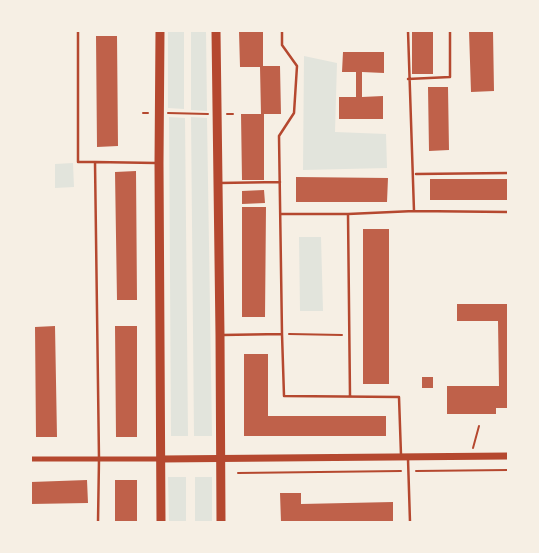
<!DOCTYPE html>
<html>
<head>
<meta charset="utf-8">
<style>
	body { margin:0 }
	#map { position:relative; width:539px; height:553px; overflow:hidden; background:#f6efe4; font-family:"PT Sans",sans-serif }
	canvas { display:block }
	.frame { position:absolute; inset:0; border:32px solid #f6efe4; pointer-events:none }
</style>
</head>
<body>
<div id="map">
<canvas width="539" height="553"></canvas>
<div class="frame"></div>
</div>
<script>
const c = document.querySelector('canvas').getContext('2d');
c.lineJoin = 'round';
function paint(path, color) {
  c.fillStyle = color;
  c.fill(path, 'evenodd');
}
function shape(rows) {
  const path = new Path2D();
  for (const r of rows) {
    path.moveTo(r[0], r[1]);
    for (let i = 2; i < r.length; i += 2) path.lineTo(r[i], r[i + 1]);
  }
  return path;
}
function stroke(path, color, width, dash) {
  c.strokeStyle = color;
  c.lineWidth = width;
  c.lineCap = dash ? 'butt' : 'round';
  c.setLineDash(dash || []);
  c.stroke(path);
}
const green = shape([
	[168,31,184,31,184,109,168,108],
	[191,31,206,31,207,111,191,110],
	[304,56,337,63,335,132,386,134,387,168,303,170],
	[169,117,185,118,188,436,171,436],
	[191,117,207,118,212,436,194,436],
	[73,163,74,187,55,188,55,164],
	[299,237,321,237,323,311,300,311],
	[168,477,186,477,186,522,169,522],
	[195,477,212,477,212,522,195,522]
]);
const building = shape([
	[239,31,263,31,263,66,280,66,281,114,264,114,264,180,242,180,241,114,261,114,260,67,240,67],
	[412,31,433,31,433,74,412,74],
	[469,31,493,31,494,91,471,92],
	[96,36,117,36,118,146,97,147],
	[343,52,384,52,384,73,362,72,362,97,383,96,383,119,339,119,339,97,356,97,356,72,342,72],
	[428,87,448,87,449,150,429,151],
	[136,171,137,300,117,300,115,172],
	[296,177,388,178,387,202,296,202],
	[430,179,508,179,508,200,430,200],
	[264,190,265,203,242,204,242,191],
	[242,207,266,207,265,317,242,317],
	[363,229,389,229,389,384,363,384],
	[457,304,508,304,508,408,496,408,496,414,447,414,447,386,499,386,498,321,457,321],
	[55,326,57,437,36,437,35,327],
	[115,326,137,326,137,437,116,437],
	[244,354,268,354,268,416,386,416,386,436,244,436],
	[422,377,433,377,433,388,422,388],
	[87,480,88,503,31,504,31,482],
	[115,480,137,480,137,522,115,522],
	[280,493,301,493,301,504,393,502,393,522,281,522]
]);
const path = shape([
	[143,113,148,113],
	[168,113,208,114],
	[227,114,233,114],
	[289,334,342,335],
	[473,448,479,426],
	[416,471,508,470],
	[238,473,401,471]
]);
const service = shape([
	[78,31,78,162,95,162,99,459,98,522],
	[282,31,282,45,297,66,294,113,279,136,282,334],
	[408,79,450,77,450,31],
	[95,162,156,163],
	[416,174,508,173],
	[219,183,280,182],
	[414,211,508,212],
	[281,214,348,214],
	[222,335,282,334,284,396,399,397,401,455],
	[350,396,348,214,414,211,408,31],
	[408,459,410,522]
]);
const minor = shape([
	[31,459,161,459]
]);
const tertiary = shape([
	[161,459,508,456]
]);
const primary = shape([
	[160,31,159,163,161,522],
	[216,31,220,335,221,522]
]);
paint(green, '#e2e4dc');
paint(building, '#bf614a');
stroke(path, '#b5482f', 2);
stroke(service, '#b5482f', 2.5);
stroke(minor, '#b5482f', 5);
stroke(tertiary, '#b5482f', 7);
stroke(primary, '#b5482f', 9);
</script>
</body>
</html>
